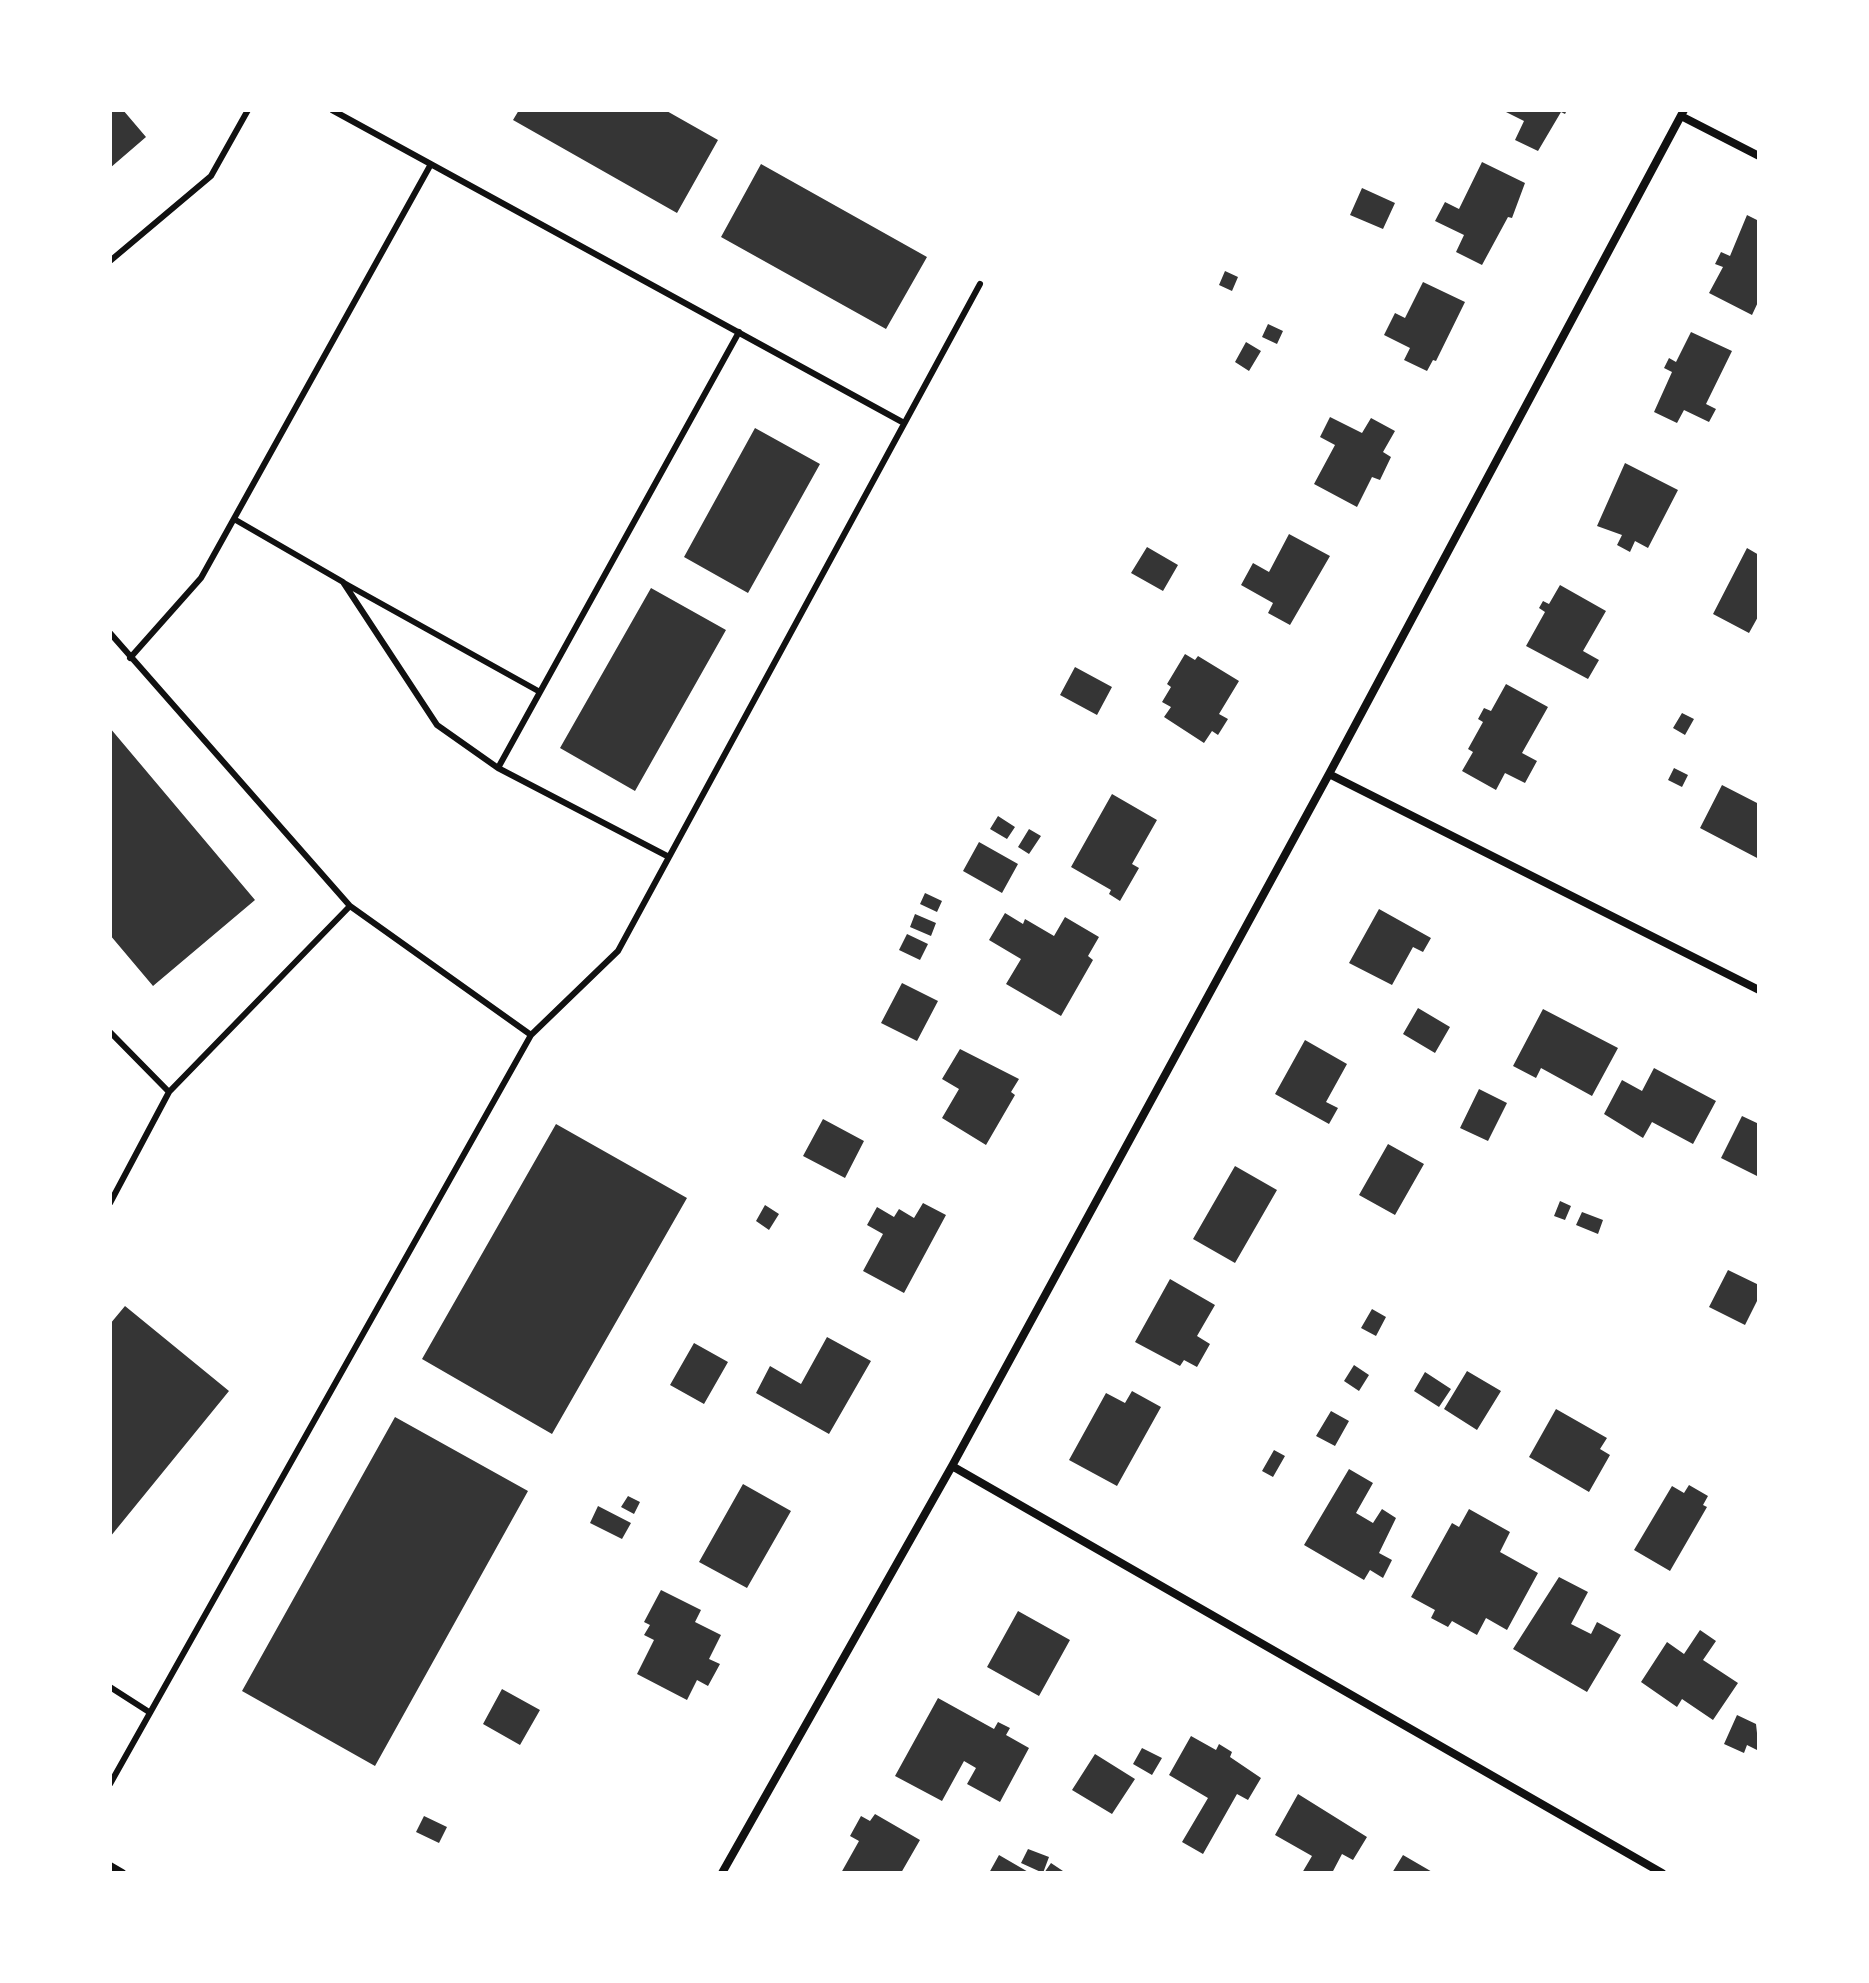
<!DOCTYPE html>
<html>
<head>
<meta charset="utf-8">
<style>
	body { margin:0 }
	#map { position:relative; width:1869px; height:1983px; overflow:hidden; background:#fff; font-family:Merriweather,serif }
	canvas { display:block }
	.frame { position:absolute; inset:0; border:112px solid #fff; pointer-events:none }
</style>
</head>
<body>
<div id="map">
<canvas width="1869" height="1983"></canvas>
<div class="frame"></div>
</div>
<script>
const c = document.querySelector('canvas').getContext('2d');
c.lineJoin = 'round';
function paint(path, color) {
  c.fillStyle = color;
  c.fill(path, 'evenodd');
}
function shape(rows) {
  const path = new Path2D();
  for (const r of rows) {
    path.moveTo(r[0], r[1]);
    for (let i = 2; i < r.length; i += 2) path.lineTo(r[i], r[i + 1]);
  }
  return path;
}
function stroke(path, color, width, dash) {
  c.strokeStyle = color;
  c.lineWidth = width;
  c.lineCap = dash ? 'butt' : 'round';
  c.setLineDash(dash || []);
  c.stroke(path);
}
const building = shape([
	[110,110,123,110,146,137,110,168],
	[519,110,665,110,718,140,677,213,513,120],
	[1502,110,1567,110,1565,114,1561,112,1538,151,1515,140,1524,121],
	[1482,162,1525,183,1512,218,1508,217,1482,265,1456,252,1464,235,1435,221,1445,202,1459,209],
	[761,164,927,257,886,329,721,237],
	[1362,188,1395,203,1383,229,1350,215],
	[1747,215,1759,221,1759,300,1752,315,1709,293,1723,267,1715,264,1721,252,1730,256],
	[1225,271,1238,277,1232,291,1219,285],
	[1423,282,1465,302,1436,361,1433,360,1427,371,1404,360,1410,348,1384,335,1395,313,1405,318],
	[1268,324,1283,331,1277,344,1262,337],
	[1691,332,1732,351,1706,404,1716,409,1709,422,1684,410,1677,423,1654,412,1672,372,1664,368,1669,358,1676,362],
	[1246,342,1261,351,1249,371,1235,362],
	[1330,417,1362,433,1371,418,1395,431,1383,452,1391,457,1380,480,1372,477,1357,507,1314,484,1335,445,1320,437],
	[755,428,820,464,748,593,684,557],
	[1625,463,1678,490,1648,548,1635,541,1630,552,1617,545,1622,535,1597,526],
	[1289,534,1330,556,1290,625,1268,613,1273,603,1241,585,1253,563,1269,572],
	[1147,547,1178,565,1163,591,1131,573],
	[1747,548,1759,555,1759,615,1749,633,1713,614],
	[1560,585,1606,611,1583,651,1599,660,1588,679,1526,646,1545,612,1539,608,1543,601,1549,604],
	[651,588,726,630,635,791,560,748],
	[1185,654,1195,660,1198,656,1239,681,1219,714,1228,719,1218,735,1212,731,1204,743,1164,717,1171,707,1162,702,1171,687,1167,684],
	[1075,667,1112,687,1097,715,1060,695],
	[1506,684,1548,707,1522,753,1537,761,1525,783,1505,773,1496,790,1462,771,1473,752,1468,749,1483,722,1478,719,1484,708,1491,711],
	[1682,713,1694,719,1685,735,1673,728],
	[110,728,255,900,153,986,110,935],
	[1674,768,1688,775,1682,787,1668,780],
	[1722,785,1759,804,1759,859,1700,828],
	[1112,794,1157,820,1132,864,1139,868,1120,901,1109,894,1111,890,1071,867],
	[998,816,1015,827,1007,839,990,829],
	[1029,829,1041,836,1029,854,1018,847],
	[979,842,1018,864,1002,893,963,871],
	[925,893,942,901,937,912,920,904],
	[1379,909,1431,938,1423,952,1413,947,1392,985,1349,963],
	[1005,913,1023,924,1025,919,1054,936,1065,917,1099,937,1088,956,1093,960,1061,1016,1006,984,1021,959,989,940],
	[915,914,936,923,931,936,910,927],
	[907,934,928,944,920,960,899,950],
	[902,983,938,1001,917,1041,881,1023],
	[1418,1008,1450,1027,1435,1053,1403,1034],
	[1543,1009,1618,1048,1592,1096,1541,1068,1536,1078,1513,1066],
	[1305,1040,1347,1064,1326,1102,1338,1108,1329,1124,1275,1094],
	[960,1049,1019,1079,1011,1092,1015,1095,986,1145,942,1118,959,1089,942,1079],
	[1654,1068,1716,1101,1693,1144,1652,1122,1643,1138,1604,1114,1622,1080,1642,1091],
	[1479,1089,1507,1103,1488,1141,1460,1128],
	[1742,1116,1759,1124,1759,1177,1721,1158],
	[823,1119,864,1141,845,1178,803,1156],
	[556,1124,687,1198,552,1434,422,1359],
	[1388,1144,1424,1164,1395,1215,1359,1195],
	[1235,1166,1277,1190,1235,1263,1193,1239],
	[1560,1201,1571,1206,1565,1220,1554,1216],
	[923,1203,946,1215,904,1293,863,1271,883,1234,867,1225,877,1207,894,1217,899,1209,914,1218],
	[765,1205,779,1214,769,1230,756,1221],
	[1582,1212,1603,1220,1598,1234,1576,1225],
	[1728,1270,1759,1285,1759,1297,1745,1325,1709,1307],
	[1170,1279,1215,1305,1197,1336,1210,1344,1197,1367,1184,1360,1180,1366,1135,1342],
	[125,1306,229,1391,110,1537,110,1324],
	[1372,1309,1386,1317,1376,1336,1361,1328],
	[827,1337,871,1361,829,1434,756,1393,770,1366,801,1384],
	[694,1343,728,1362,704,1404,670,1385],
	[1354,1365,1369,1375,1359,1391,1344,1381],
	[1467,1371,1501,1391,1477,1430,1444,1409],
	[1425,1372,1451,1389,1439,1407,1414,1391],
	[1132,1391,1161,1407,1117,1486,1069,1460,1106,1393,1125,1403],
	[1556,1409,1607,1438,1600,1449,1610,1455,1589,1492,1529,1457],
	[1331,1411,1349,1421,1335,1446,1316,1436],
	[395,1417,528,1491,375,1766,242,1691],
	[1274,1450,1285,1456,1273,1477,1262,1471],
	[1349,1469,1373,1483,1356,1513,1373,1523,1382,1509,1396,1518,1379,1553,1392,1560,1383,1578,1370,1570,1364,1580,1304,1545],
	[743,1484,791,1511,747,1588,699,1562],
	[1689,1485,1708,1496,1703,1505,1707,1507,1670,1571,1634,1550,1672,1486,1684,1493],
	[628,1496,640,1502,634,1514,621,1507],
	[598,1506,631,1523,622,1539,590,1523],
	[1469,1509,1510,1532,1500,1552,1538,1573,1507,1630,1486,1618,1477,1635,1452,1621,1448,1627,1431,1618,1435,1610,1411,1597,1452,1523,1459,1527],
	[1559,1577,1588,1592,1571,1624,1591,1634,1597,1622,1621,1635,1587,1692,1513,1649],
	[661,1590,701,1610,695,1622,721,1635,709,1659,720,1664,708,1686,697,1680,687,1700,637,1674,654,1640,644,1635,650,1625,644,1622],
	[1018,1611,1070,1640,1039,1696,987,1667],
	[1700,1630,1716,1641,1703,1660,1738,1683,1713,1720,1682,1699,1677,1707,1641,1682,1667,1642,1684,1654],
	[502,1689,540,1710,520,1745,483,1724],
	[938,1698,994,1729,998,1722,1010,1728,1006,1735,1029,1748,1000,1802,967,1784,976,1768,964,1761,942,1801,895,1776],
	[1737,1715,1756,1724,1759,1751,1747,1745,1744,1753,1724,1744],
	[1191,1736,1216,1750,1219,1744,1232,1752,1230,1757,1261,1778,1248,1800,1237,1794,1203,1854,1182,1842,1208,1798,1169,1775],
	[1142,1748,1162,1758,1152,1775,1133,1764],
	[1095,1754,1135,1779,1112,1814,1072,1790],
	[1298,1794,1367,1837,1353,1860,1342,1854,1332,1873,1302,1873,1312,1856,1275,1835],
	[875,1814,920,1840,901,1873,841,1873,859,1841,850,1836,861,1816,870,1821],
	[424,1816,447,1827,439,1843,416,1832],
	[1028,1849,1049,1857,1043,1873,1021,1863],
	[999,1855,1030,1873,989,1873],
	[1403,1855,1434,1873,1392,1873],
	[1051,1863,1066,1873,1044,1873]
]);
const service = shape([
	[332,110,904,423],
	[110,261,211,176,248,110],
	[234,519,343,582,437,725,498,768,669,857],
	[344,583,540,692],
	[110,633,350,906,531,1035],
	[130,658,201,578,431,164],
	[498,768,739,332],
	[110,1032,169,1092],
	[110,1203,169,1092,350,906],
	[110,1687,149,1712],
	[110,1784,531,1035,618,951,980,284]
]);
const minor = shape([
	[1681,116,1759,156],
	[1329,774,1759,990],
	[952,1466,1662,1873],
	[110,1866,122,1873],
	[722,1873,952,1466,1329,774,1684,110]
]);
paint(building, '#353535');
stroke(service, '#111', 6);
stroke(minor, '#111', 8);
</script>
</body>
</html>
